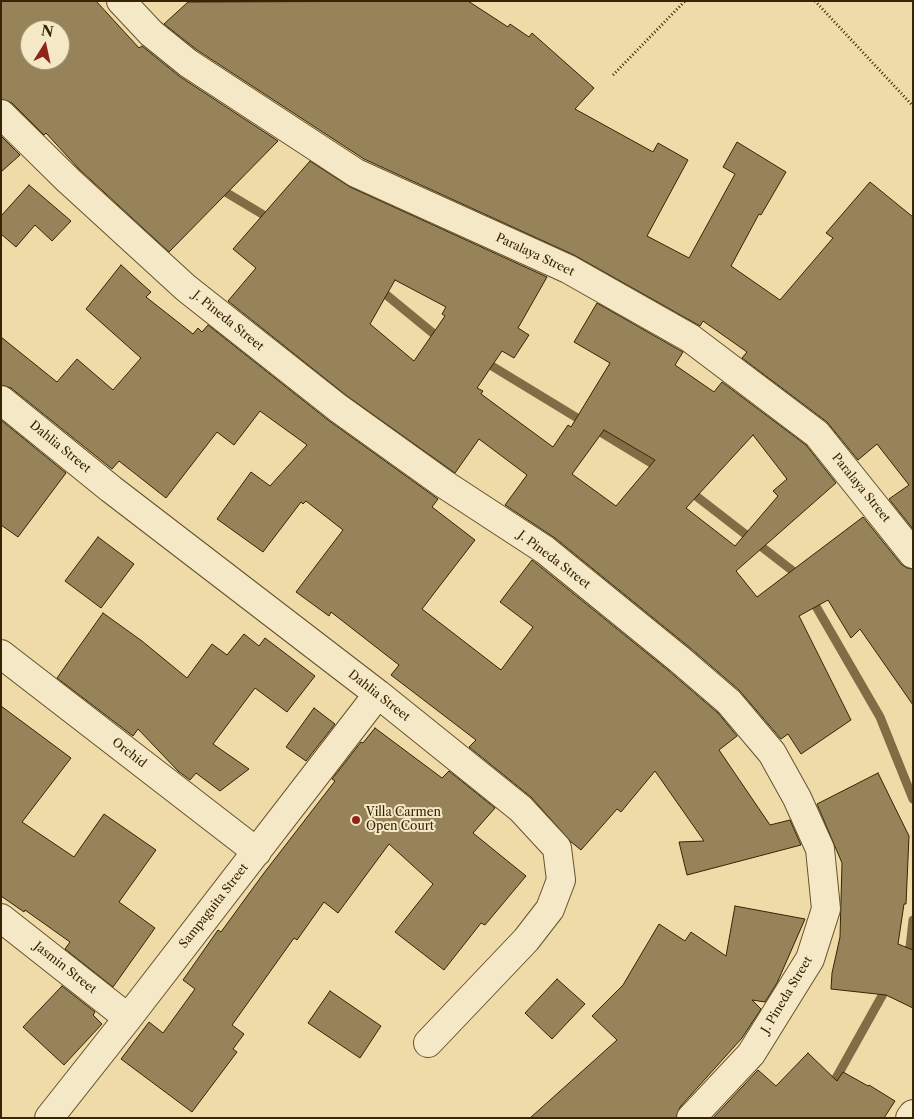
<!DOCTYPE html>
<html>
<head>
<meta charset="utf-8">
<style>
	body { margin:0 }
	#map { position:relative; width:914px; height:1119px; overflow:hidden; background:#eedba8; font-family:"Libre Caslon Text",serif }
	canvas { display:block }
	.frame { position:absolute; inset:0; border:2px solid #382304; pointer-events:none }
	.north { position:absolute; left:20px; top:20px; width:50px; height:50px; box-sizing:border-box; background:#f4e8c6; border:1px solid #a99978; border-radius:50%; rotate:10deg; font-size:14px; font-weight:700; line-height:20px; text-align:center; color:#382304 }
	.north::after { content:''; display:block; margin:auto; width:18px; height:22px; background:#8f2418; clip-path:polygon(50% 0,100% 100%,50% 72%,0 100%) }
</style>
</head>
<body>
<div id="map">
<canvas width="914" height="1119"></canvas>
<div class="frame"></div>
<div class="north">N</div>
</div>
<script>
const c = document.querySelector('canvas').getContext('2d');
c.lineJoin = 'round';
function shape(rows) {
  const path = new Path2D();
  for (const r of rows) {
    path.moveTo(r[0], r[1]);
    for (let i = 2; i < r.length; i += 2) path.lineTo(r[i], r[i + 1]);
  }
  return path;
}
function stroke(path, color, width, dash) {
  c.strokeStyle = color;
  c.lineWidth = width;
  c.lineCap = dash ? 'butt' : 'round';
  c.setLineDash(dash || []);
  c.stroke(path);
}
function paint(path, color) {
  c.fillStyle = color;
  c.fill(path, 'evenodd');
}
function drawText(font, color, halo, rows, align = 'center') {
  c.font = font + ' "Libre Caslon Text",serif';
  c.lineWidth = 4;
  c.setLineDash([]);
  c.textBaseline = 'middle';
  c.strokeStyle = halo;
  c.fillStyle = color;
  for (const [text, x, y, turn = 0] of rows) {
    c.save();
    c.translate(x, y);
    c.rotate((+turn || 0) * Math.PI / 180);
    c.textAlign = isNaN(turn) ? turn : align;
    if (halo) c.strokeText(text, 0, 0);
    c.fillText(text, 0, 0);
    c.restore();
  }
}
const stream = shape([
	[217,187,272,220],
	[378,288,434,334,442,338],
	[482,360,661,469],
	[687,489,798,575,800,579],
	[810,596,880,717,913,799],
	[904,958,910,947,913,920],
	[830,1089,888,985]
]);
const building = shape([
	[1,1,96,1,139,48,142,46,179,76,278,141,169,252,79,169,46,133,44,135,12,103,1,99,1,1],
	[30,30,60,30,60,60,30,60,30,30],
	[468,1,508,27,510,24,529,37,532,33,594,88,575,109,653,152,658,143,688,160,647,236,689,258,735,174,723,167,737,142,786,172,761,215,759,214,731,266,780,300,833,238,826,233,870,182,913,217,913,529,889,499,909,485,877,444,858,460,827,422,742,358,747,352,703,321,700,326,574,255,364,159,197,50,164,24,188,2,468,1],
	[1,136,20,155,1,172,1,136],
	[310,161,350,187,547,277,518,328,529,335,514,358,502,351,477,388,483,391,481,394,553,447,568,425,571,427,610,363,574,342,597,303,681,351,683,352,675,365,714,392,722,382,806,445,836,483,736,571,757,597,863,517,901,564,907,568,913,569,913,705,860,629,851,638,828,600,799,616,851,720,801,754,788,734,781,739,739,690,689,647,555,538,505,505,527,475,479,439,455,473,347,396,228,301,256,268,233,249,310,161],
	[395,280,446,307,442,314,445,316,414,361,370,324,395,280],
	[604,430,655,460,616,506,572,474,604,430],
	[753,435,787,479,773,491,778,496,735,546,686,508,753,435],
	[29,185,71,221,52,241,35,225,16,247,1,234,1,216,29,185],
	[121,265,151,292,146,297,193,334,198,328,202,332,208,325,328,420,438,499,432,507,475,540,422,609,501,670,533,627,500,602,532,560,669,671,718,713,737,736,719,750,770,825,790,820,801,845,687,875,679,842,704,841,655,771,621,812,617,809,581,850,570,841,531,797,469,747,476,740,391,675,399,665,331,612,329,616,296,592,343,530,306,501,303,504,301,502,263,552,217,519,251,472,270,486,307,445,260,411,234,445,217,432,166,498,119,461,112,469,11,388,1,385,1,337,57,382,77,359,113,390,141,358,86,309,121,265],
	[1,420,66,473,18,537,1,525,1,420],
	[98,537,134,564,101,608,65,581,98,537],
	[103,613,142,641,187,678,212,644,227,655,244,634,259,646,265,638,315,676,287,712,255,688,213,744,249,769,220,791,196,773,190,780,178,771,138,729,133,736,57,678,103,613],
	[1,706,71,758,22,822,74,857,104,814,156,850,119,902,155,928,113,987,65,949,70,942,25,910,24,912,1,896,1,706],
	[314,708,335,724,306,761,286,747,314,708],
	[375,728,442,778,449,771,495,808,473,833,526,876,485,925,481,923,444,970,395,932,433,884,389,844,338,913,324,902,297,940,294,938,232,1025,244,1034,233,1049,237,1052,192,1112,121,1059,149,1022,163,1033,195,989,183,980,218,930,221,932,264,873,335,781,332,779,361,742,363,743,375,728],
	[878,773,909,836,906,904,904,904,898,944,913,950,913,1008,886,995,831,989,832,973,840,937,842,863,817,804,878,773],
	[735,906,805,919,777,983,765,1002,752,1000,761,1009,742,1038,680,1107,676,1118,530,1118,617,1040,592,1016,623,985,659,924,685,941,691,932,726,956,735,906],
	[557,979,585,1004,552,1039,525,1013,557,979],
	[62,986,95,1012,93,1015,102,1024,64,1065,23,1027,62,986],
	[330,991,381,1026,360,1058,308,1023,330,991],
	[808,1053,837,1081,843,1072,868,1086,869,1085,895,1101,884,1118,713,1118,758,1070,776,1086,808,1053]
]);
const path = shape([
	[815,1,913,106],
	[613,75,685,1]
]);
const minor = shape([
	[121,1,151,33,188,63,356,173,568,269,690,338,817,434,913,554],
	[1,114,68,180,186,288,338,408,444,484,545,550,679,659,729,702,772,753,797,798,820,849,826,909,810,959,751,1054,691,1118],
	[1,400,111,489,378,694,521,809,557,848,561,880,550,909,526,940,428,1043],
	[1,654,257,852],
	[1,918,128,1018],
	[49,1118,128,1018,378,694],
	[910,1118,913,1114]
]);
const markers = [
	[356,820,5,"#8f2418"]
];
const streetNames = [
	["Paralaya Street",535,255,25],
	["J. Pineda Street",228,321,39],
	["Dahlia Street",60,447,39],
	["Paralaya Street",861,488,51],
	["J. Pineda Street",554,560,37],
	["Dahlia Street",379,696,38],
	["Orchid",129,753,38],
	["Sampaguita Street",214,906,-52],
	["Jasmin Street",65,968,38],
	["J. Pineda Street",787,995,-59]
];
const poiNames = [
	["Villa Carmen",366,813],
	["Open Court",366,827]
];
stroke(stream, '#806c45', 9);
paint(building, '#978359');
stroke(building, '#382304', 1);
stroke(minor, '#66512d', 30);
stroke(path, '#382304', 3, [1, 2.5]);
stroke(minor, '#f4e8c6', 28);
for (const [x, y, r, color] of markers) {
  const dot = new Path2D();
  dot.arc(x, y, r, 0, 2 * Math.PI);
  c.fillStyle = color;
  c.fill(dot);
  stroke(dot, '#f4e8c6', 2);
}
drawText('12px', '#382304', '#f4e8c6', streetNames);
drawText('12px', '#382304', '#f4e8c6', poiNames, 'left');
</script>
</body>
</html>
